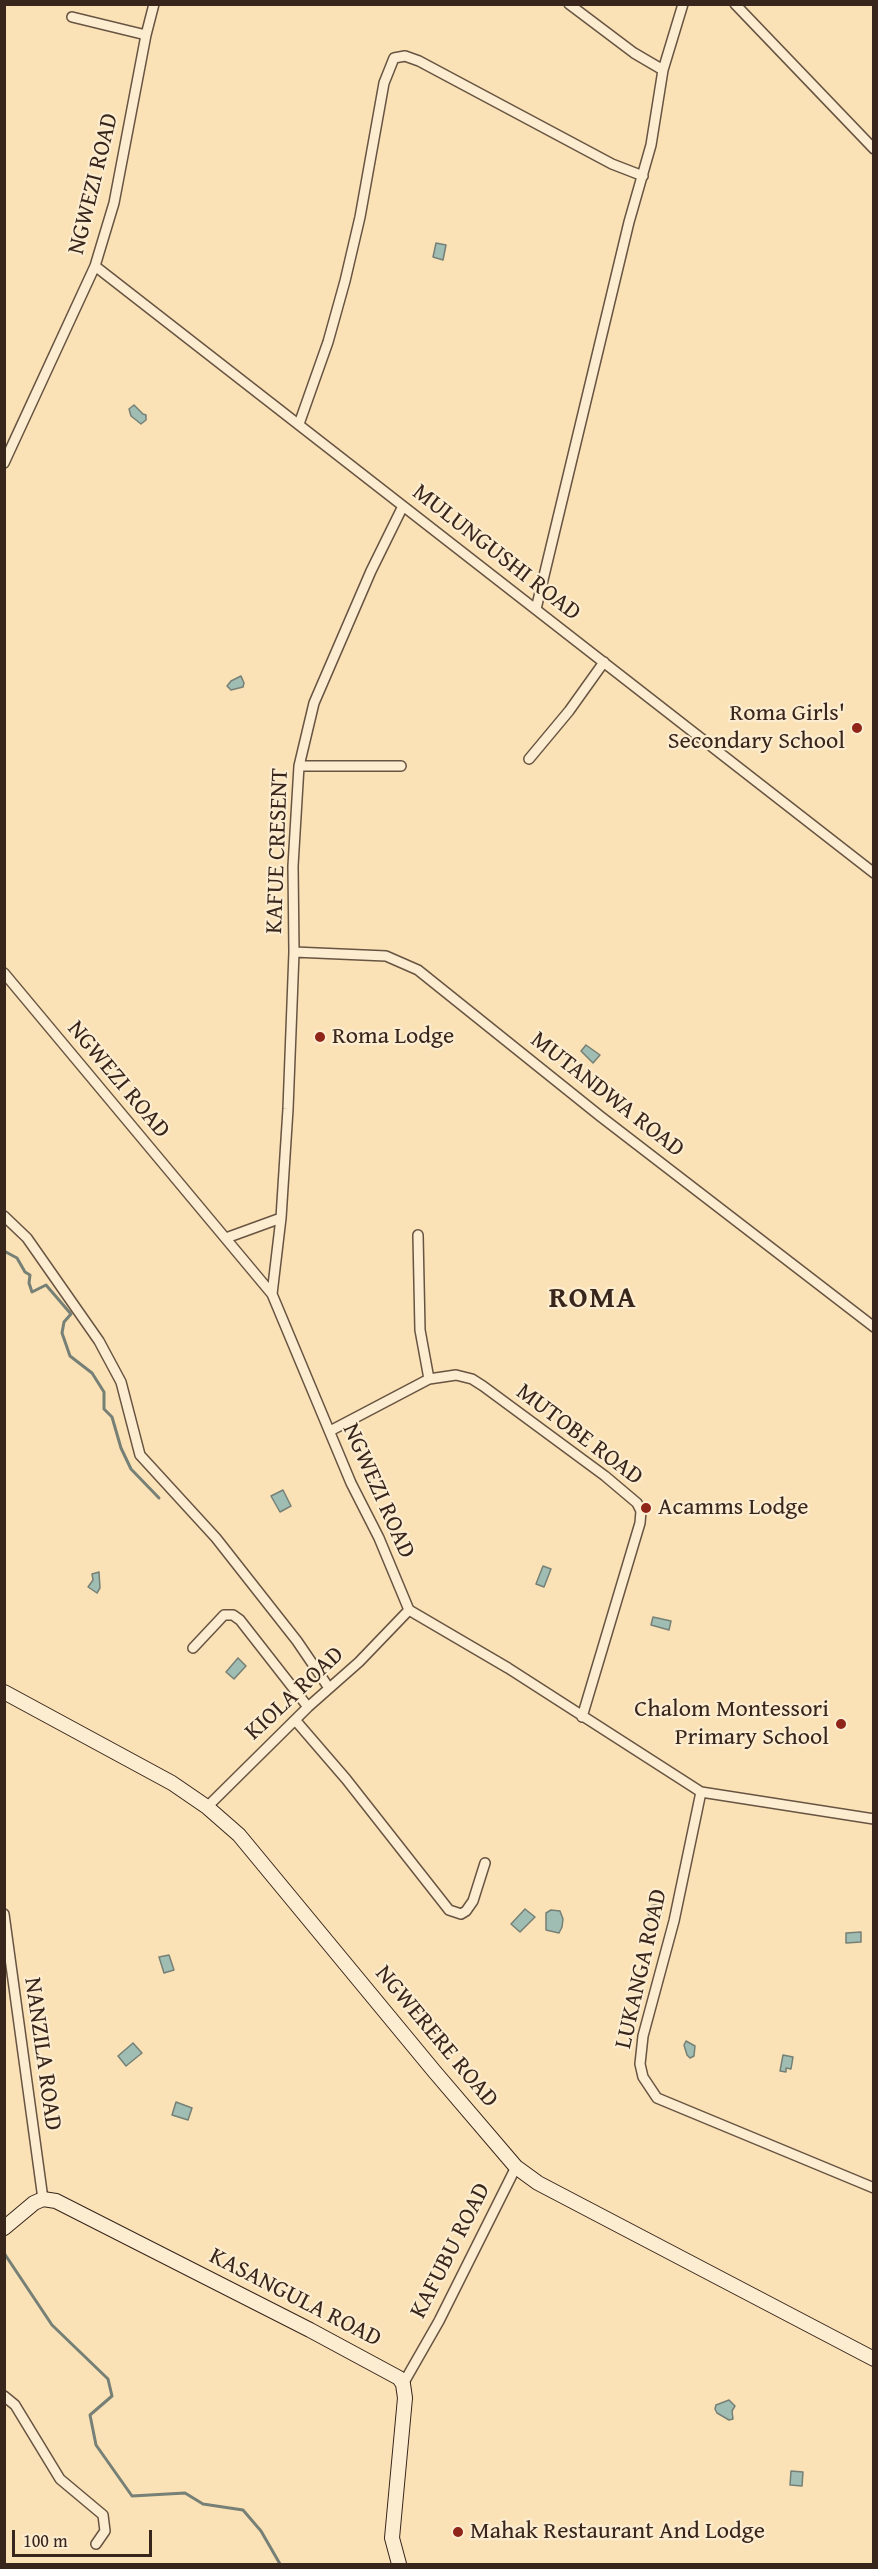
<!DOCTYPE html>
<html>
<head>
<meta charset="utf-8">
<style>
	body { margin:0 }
	#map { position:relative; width:878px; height:2569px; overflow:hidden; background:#fae2b6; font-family:"Gentium Book Plus",serif }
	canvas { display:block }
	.frame { position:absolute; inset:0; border:6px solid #38251b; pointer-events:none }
	.scale { position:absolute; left:12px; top:2530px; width:140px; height:27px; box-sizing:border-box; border:3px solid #38251b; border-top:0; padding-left:8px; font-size:18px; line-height:21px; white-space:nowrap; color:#38251b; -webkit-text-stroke:4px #fcecd0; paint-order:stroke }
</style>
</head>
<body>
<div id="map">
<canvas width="878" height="2569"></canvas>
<div class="frame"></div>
<div class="scale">100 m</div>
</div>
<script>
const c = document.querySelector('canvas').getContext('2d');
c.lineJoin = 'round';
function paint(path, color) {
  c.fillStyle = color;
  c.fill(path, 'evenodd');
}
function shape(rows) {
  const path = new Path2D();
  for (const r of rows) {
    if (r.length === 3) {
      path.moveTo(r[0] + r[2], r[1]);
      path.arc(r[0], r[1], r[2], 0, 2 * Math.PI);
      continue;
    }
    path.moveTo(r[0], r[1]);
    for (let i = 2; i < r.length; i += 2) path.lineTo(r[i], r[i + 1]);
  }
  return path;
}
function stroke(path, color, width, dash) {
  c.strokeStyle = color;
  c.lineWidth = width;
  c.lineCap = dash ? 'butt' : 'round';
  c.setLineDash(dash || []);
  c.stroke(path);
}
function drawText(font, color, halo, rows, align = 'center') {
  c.font = font + ' "Gentium Book Plus",serif';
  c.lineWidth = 4.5;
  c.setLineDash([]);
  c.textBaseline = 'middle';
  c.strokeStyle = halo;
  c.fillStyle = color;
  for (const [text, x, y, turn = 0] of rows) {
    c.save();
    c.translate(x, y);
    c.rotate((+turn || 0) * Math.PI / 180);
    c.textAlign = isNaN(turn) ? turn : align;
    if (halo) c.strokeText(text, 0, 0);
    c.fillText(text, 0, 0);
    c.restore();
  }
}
const water = shape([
	[436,243,446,245,443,260,433,257,436,243],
	[134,405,143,414,146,415,146,420,141,424,131,416,129,409,134,405],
	[241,676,244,683,243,687,231,690,227,686,231,681,241,676],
	[586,1045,600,1055,593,1063,581,1051,586,1045],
	[283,1490,291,1506,280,1512,271,1496,283,1490],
	[543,1566,551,1569,544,1587,536,1584,543,1566],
	[99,1572,100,1588,97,1593,88,1587,93,1580,92,1574,99,1572],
	[653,1617,671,1621,669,1630,651,1625,653,1617],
	[238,1658,246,1666,234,1679,226,1672,238,1658],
	[655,1912,7],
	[525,1909,535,1917,520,1932,511,1924,525,1909],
	[551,1910,560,1911,563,1919,562,1927,559,1933,546,1930,546,1913,551,1910],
	[861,1932,861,1942,846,1943,846,1933,861,1932],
	[169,1955,174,1970,164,1973,159,1957,169,1955],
	[686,2041,695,2046,694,2056,690,2058,687,2055,684,2045,686,2041],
	[133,2043,142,2053,126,2066,118,2056,133,2043],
	[783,2055,793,2057,791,2069,786,2068,786,2072,780,2071,783,2055],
	[176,2102,192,2108,188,2120,172,2115,176,2102],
	[729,2400,735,2406,732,2411,733,2419,729,2420,717,2413,715,2409,716,2405,729,2400],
	[791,2471,803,2472,802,2486,790,2485,791,2471]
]);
const stream = shape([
	[4,1251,17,1258,25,1272,30,1275,29,1283,32,1292,46,1285,71,1314,64,1322,62,1333,70,1356,92,1373,104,1392,104,1409,112,1417,121,1448,131,1469,159,1498],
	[4,2253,52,2325,108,2379,112,2396,90,2415,96,2445,132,2496,185,2493,203,2504,243,2510,261,2531,280,2564]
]);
const street = shape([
	[569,4,634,53,663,70],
	[735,4,874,149],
	[72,17,146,35],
	[95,266,874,873],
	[299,424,328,342,345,281,360,217,384,83,394,58,405,56,419,61,612,164,643,176],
	[4,463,95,266,114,203,146,35,154,4],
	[536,609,629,222,651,145,663,70,683,4],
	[529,759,569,711,604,662],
	[299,766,401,766],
	[294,952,386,956,418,970,600,1116,874,1327],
	[4,973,272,1294,351,1483,379,1538,409,1610,508,1668,701,1792,874,1819],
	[4,1216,27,1238,99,1341,121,1382,140,1455,216,1538,297,1641,329,1688],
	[418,1235,420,1330,429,1379],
	[226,1238,281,1218],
	[272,1294,281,1218,288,1109,294,952,293,866,299,766,314,703,371,571,403,506],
	[330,1431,429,1379,456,1375,472,1379,483,1386,605,1476,637,1503,641,1511,640,1523,582,1717],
	[193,1648,224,1615,233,1615,240,1620,308,1707],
	[296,1721,346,1779,449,1910,461,1914,466,1911,473,1901,485,1863],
	[701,1792,674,1921,643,2036,640,2064,643,2077,657,2098,874,2188],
	[207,1807,308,1707,359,1662,409,1610],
	[4,1914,43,2199],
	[403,2384,439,2321,516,2167],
	[4,2396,15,2405,60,2479,103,2515,105,2531,96,2544]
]);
const secondary = shape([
	[4,1692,172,1783,207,1807,239,1835,434,2071,516,2167,538,2183,874,2359],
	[4,2228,34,2203,43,2199,56,2201,310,2330,399,2378,403,2384,405,2398,392,2538,399,2564]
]);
const markers = [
	[857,728,6,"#8f2418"],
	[320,1037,6,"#8f2418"],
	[646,1508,6,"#8f2418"],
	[841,1724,6,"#8f2418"],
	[458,2532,6,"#8f2418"]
];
const streetNames = [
	["NGWEZI ROAD",94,184,-76],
	["MULUNGUSHI ROAD",496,553,38],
	["KAFUE CRESENT",278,851,-88],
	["NGWEZI ROAD",118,1080,50],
	["MUTANDWA ROAD",607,1095,38],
	["MUTOBE ROAD",579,1435,37],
	["NGWEZI ROAD",378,1491,66],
	["KIOLA ROAD",295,1694,-43],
	["LUKANGA ROAD",642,1969,-77],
	["NGWERERE ROAD",436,2037,50],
	["NANZILA ROAD",42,2054,82],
	["KAFUBU ROAD",451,2251,-63],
	["KASANGULA ROAD",295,2298,27]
];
const poiNames = [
	["Roma Girls'",845,714,"right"],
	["Secondary School",845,742,"right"],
	["Roma Lodge",332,1037],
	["Acamms Lodge",658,1508],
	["Chalom Montessori",829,1710,"right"],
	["Primary School",829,1738,"right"],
	["Mahak Restaurant And Lodge",470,2532]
];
const districtNames = [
	["ROMA",593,1299]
];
paint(water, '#9fbdb2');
stroke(water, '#768076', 1.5);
stroke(stream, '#768076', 3);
stroke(street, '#685442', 12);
stroke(secondary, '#38251b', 16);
stroke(street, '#fcecd0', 9);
stroke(secondary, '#fcecd0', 14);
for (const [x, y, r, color] of markers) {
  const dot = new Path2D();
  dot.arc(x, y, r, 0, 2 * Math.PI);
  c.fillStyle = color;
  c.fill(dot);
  stroke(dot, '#fcecd0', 2);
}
drawText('24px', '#38251b', '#fcecd0', streetNames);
drawText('24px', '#38251b', '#fcecd0', poiNames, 'left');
c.letterSpacing = '1.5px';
drawText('bold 30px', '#38251b', '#fcecd0', districtNames);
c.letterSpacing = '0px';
</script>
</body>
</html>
